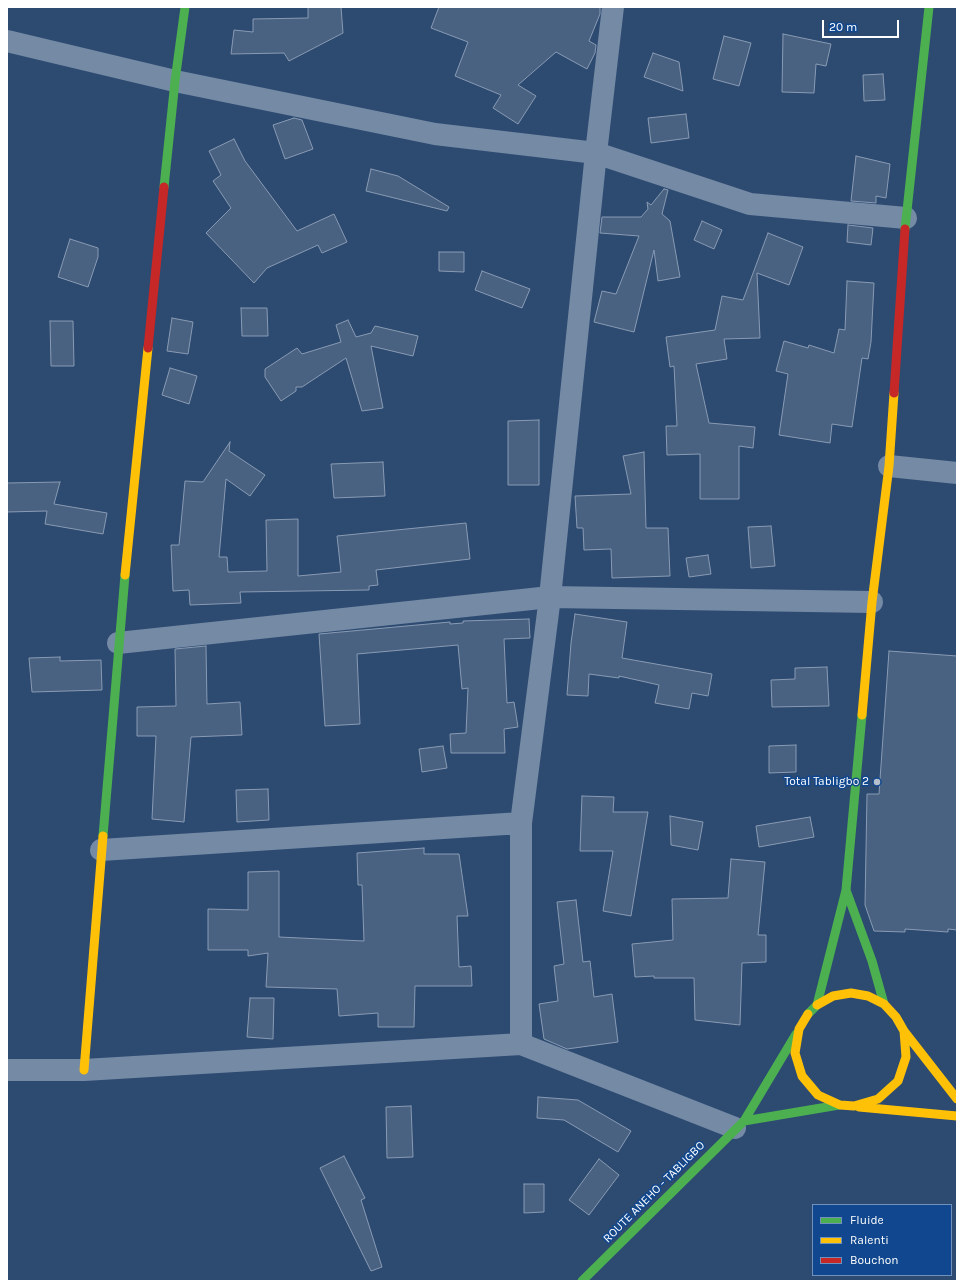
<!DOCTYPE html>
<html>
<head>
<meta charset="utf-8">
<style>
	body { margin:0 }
	#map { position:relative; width:964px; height:1288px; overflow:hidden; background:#2d4a71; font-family:Karla,sans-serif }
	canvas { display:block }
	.frame { position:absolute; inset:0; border:8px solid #fff; pointer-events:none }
	.legend { position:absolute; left:812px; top:1204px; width:140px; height:72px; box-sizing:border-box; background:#10478e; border:1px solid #7091bb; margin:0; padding:5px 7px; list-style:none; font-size:12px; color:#fff }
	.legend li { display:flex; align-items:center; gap:8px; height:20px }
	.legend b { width:20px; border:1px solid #7091bb }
	.scale { position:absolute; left:822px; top:20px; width:77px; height:18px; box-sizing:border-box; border:2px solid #fff; border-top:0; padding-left:5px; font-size:12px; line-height:14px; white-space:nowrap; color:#fff; -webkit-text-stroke:3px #10478e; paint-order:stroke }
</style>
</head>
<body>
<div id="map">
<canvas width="964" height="1288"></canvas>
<div class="frame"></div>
<ul class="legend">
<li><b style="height:5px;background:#4caf50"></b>Fluide</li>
<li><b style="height:5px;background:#ffc107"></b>Ralenti</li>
<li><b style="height:5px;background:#c62828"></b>Bouchon</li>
</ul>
<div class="scale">20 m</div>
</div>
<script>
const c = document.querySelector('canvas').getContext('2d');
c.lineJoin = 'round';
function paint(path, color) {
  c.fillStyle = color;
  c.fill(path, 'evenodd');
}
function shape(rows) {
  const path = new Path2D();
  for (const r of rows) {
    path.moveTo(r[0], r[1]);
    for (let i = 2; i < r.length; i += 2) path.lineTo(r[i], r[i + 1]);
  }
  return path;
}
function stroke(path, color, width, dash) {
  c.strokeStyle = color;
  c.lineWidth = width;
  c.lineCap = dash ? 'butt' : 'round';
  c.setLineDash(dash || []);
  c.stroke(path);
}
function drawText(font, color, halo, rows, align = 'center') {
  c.font = font + ' Karla,sans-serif';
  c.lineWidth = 3;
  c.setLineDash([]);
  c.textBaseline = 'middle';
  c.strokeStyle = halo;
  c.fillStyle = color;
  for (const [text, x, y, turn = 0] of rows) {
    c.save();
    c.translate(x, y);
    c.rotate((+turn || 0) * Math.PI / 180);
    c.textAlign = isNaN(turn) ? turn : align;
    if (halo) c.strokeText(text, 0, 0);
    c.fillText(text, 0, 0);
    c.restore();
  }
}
const building = shape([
	[308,7,341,7,343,33,289,61,284,53,231,54,234,30,253,32,253,19,308,18,308,7],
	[439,7,600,7,600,14,589,41,596,45,595,53,587,69,556,52,518,85,536,96,518,124,493,108,501,95,455,76,468,42,431,28,439,7],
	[783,34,831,44,826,66,816,64,814,93,782,92,783,34],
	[724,36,751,43,739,86,713,79,724,36],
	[653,53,679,62,683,91,644,77,653,53],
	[883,74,885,100,864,101,863,75,883,74],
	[686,114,689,138,651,143,648,118,686,114],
	[294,118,302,120,313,149,285,159,273,125,294,118],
	[234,139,245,161,297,231,334,214,347,242,322,253,318,245,267,268,254,283,206,233,231,208,213,181,221,175,209,151,234,139],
	[856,156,890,164,886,198,876,196,876,203,851,201,856,156],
	[371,169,398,176,449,207,447,211,366,191,371,169],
	[664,189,668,190,662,214,670,221,680,277,658,281,654,250,634,332,594,322,602,291,616,294,639,236,600,233,602,217,641,217,648,209,647,202,651,205,664,189],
	[702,221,722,230,714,249,694,240,702,221],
	[848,225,873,228,871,245,847,242,848,225],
	[768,233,803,247,789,285,757,273,760,338,724,339,727,359,696,364,709,423,755,427,753,448,739,446,739,499,700,499,700,454,667,455,666,426,677,426,674,366,670,367,666,337,715,330,722,296,743,300,768,233],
	[70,239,98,248,98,257,88,287,58,277,70,239],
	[439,252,464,252,464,272,439,271,439,252],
	[482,271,530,289,522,308,475,290,482,271],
	[847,281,874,283,871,342,868,359,862,358,852,427,832,424,830,443,779,435,788,374,776,371,784,341,808,348,809,345,834,353,839,329,845,330,847,281],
	[241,308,267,308,268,336,242,336,241,308],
	[172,318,193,322,188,354,167,351,172,318],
	[348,320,356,337,371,333,375,326,418,336,413,356,371,346,383,408,362,411,346,358,302,387,296,387,296,391,281,401,265,377,265,369,297,348,302,354,341,342,336,325,348,320],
	[50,321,73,321,74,366,51,366,50,321],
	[170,368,197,376,189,404,162,395,170,368],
	[539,420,539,485,508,485,508,421,539,420],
	[230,442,229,451,265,475,250,496,226,479,219,557,227,557,228,572,267,571,266,520,298,519,298,576,341,572,337,536,466,523,470,559,376,570,378,585,369,586,369,590,240,592,241,603,190,605,189,590,173,591,171,545,179,545,185,481,203,482,230,442],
	[644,452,646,528,668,528,670,576,612,578,611,549,584,550,583,528,577,528,575,496,631,494,623,456,644,452],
	[383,462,385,496,334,498,331,464,383,462],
	[60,482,54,504,107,513,103,534,45,524,47,511,7,512,7,483,60,482],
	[771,526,775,566,751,568,748,527,771,526],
	[708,555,711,574,689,577,686,558,708,555],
	[575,614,627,622,622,658,712,674,708,696,692,693,689,709,655,703,659,685,619,676,619,678,589,674,588,696,567,695,571,643,575,614],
	[529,619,530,638,504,639,507,703,514,702,518,727,504,729,505,753,451,753,450,734,466,733,468,688,462,689,458,645,357,654,360,724,325,726,319,634,450,622,450,624,463,623,463,621,529,619],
	[206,646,207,704,240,702,242,735,191,737,184,822,152,819,156,736,137,736,137,707,176,706,175,649,206,646],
	[889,651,957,656,957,930,948,929,948,932,905,929,905,932,874,931,865,905,867,794,879,794,889,651],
	[60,657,60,661,101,660,102,690,32,692,29,658,60,657],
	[827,667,829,706,772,707,771,680,795,679,795,668,827,667],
	[796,745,796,772,769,773,769,746,796,745],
	[443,746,447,768,422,772,419,749,443,746],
	[268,789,269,820,237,822,236,790,268,789],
	[582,796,614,797,613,812,648,812,631,916,603,911,613,851,580,851,582,796],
	[670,816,703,822,698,850,671,845,670,816],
	[810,817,814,837,759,847,756,826,810,817],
	[424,848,424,854,459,854,468,916,457,916,459,967,471,966,472,986,415,986,414,1027,378,1027,378,1013,339,1016,337,989,266,987,268,953,248,956,248,950,208,950,208,909,248,910,248,872,279,871,279,937,364,941,362,885,358,885,357,853,424,848],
	[731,859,765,862,758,935,766,935,766,962,742,963,740,1025,695,1020,694,978,654,978,654,976,635,977,632,944,673,940,672,899,728,898,731,859],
	[576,900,583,962,590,961,594,997,612,994,618,1042,567,1049,544,1039,539,1004,558,1001,554,966,564,964,557,902,576,900],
	[250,998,274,998,273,1039,247,1037,250,998],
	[538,1097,578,1100,631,1131,618,1152,564,1120,537,1118,538,1097],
	[411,1106,413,1157,387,1158,386,1107,411,1106],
	[344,1156,365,1198,361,1200,382,1267,371,1271,320,1168,344,1156],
	[599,1159,619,1175,589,1215,569,1200,599,1159],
	[524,1184,544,1184,544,1212,524,1213,524,1184]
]);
const street = shape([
	[7,41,175,81,435,134,596,153,750,204,906,218],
	[889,466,957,473],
	[118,643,550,597,872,602],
	[101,850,521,823],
	[521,1044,521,823,550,597,596,153,613,7],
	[7,1070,84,1070,521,1044,735,1128]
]);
const fast = shape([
	[164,187,175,81,185,7],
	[905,229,929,7],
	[103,836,125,575],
	[846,890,872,961,884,1004],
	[808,1014,817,1005,846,890,862,715],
	[744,1121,839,1105],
	[582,1281,744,1121,796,1034]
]);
const slow = shape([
	[125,575,148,348],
	[862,715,872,602,889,466,894,393],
	[808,1014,799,1029,795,1053,802,1076,818,1095,840,1105,854,1106,878,1099,898,1081,906,1057,904,1031,896,1017,884,1004,868,996,851,993,833,996,817,1005],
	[904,1031,957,1099],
	[84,1070,103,836],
	[859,1107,957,1116]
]);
const jam = shape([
	[148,348,164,187],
	[894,393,905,229]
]);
const markers = [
	[877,782,4,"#b6c0cd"]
];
const poiNames = [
	["Total Tabligbo 2",869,782]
];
const streetNames = [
	["ROUTE ANEHO - TABLIGBO",654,1192,-45]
];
paint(building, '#4a6282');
stroke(building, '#899bb3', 1);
stroke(street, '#748aa5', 22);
stroke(fast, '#4caf50', 9);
stroke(slow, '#ffc107', 9);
stroke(jam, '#c62828', 9);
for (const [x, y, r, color] of markers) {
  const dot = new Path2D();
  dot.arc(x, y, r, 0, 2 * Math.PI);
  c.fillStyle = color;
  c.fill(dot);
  stroke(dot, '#10478e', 1.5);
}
drawText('12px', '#fff', '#10478e', poiNames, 'right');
drawText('12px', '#fff', '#10478e', streetNames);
</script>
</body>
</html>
